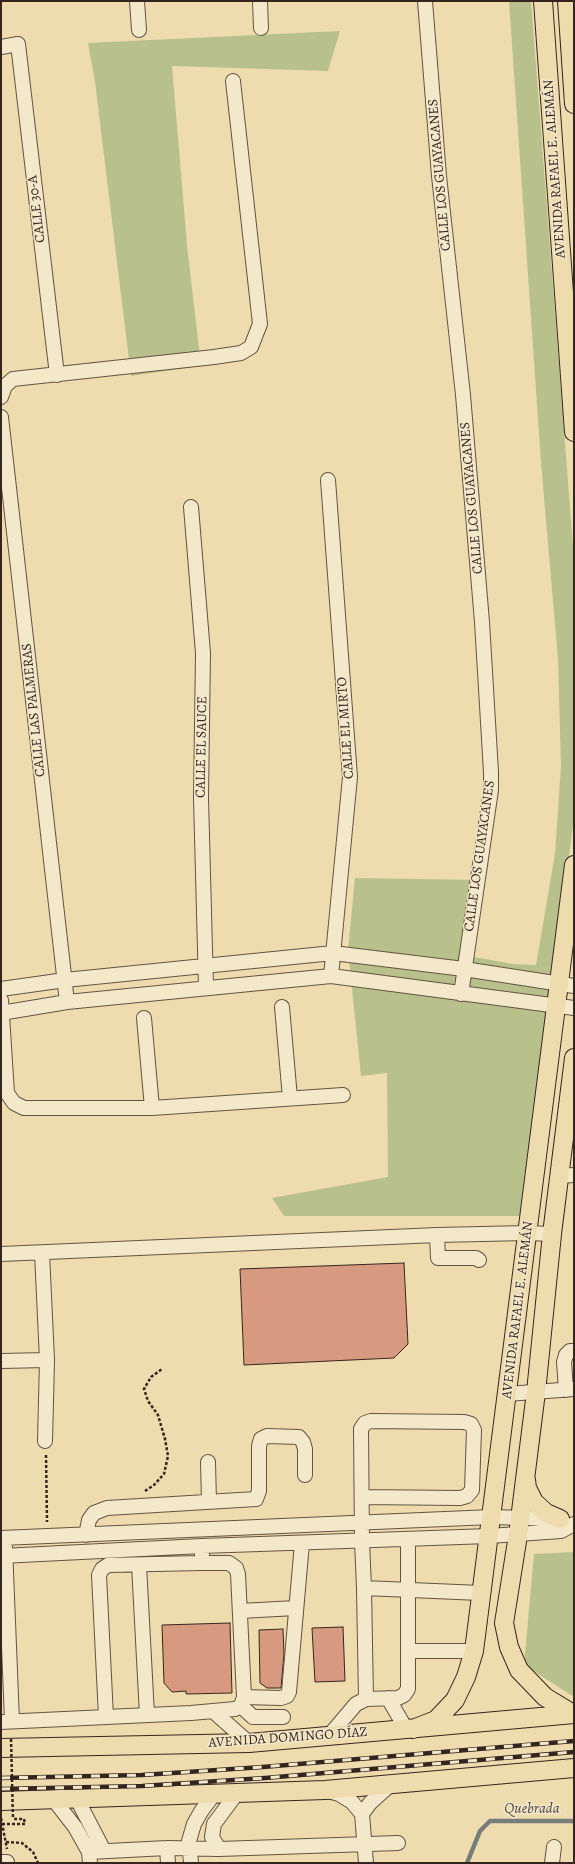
<!DOCTYPE html>
<html>
<head>
<meta charset="utf-8">
<style>
	body { margin:0 }
	#map { position:relative; width:575px; height:1864px; overflow:hidden; background:#eedcaf; font-family:Alegreya,serif }
	canvas { display:block }
	.frame { position:absolute; inset:0; border:2px solid #36251f; pointer-events:none }
</style>
</head>
<body>
<div id="map">
<canvas width="575" height="1864"></canvas>
<div class="frame"></div>
</div>
<script>
const c = document.querySelector('canvas').getContext('2d');
c.lineJoin = 'round';
function paint(path, color) {
  c.fillStyle = color;
  c.fill(path, 'evenodd');
}
function shape(rows) {
  const path = new Path2D();
  for (const r of rows) {
    path.moveTo(r[0], r[1]);
    for (let i = 2; i < r.length; i += 2) path.lineTo(r[i], r[i + 1]);
  }
  return path;
}
function stroke(path, color, width, dash) {
  c.strokeStyle = color;
  c.lineWidth = width;
  c.lineCap = dash ? 'butt' : 'round';
  c.setLineDash(dash || []);
  c.stroke(path);
}
function drawText(font, color, halo, rows, align = 'center') {
  c.font = font + ' Alegreya,serif';
  c.lineWidth = 3;
  c.setLineDash([]);
  c.textBaseline = 'middle';
  c.strokeStyle = halo;
  c.fillStyle = color;
  for (const [text, x, y, turn = 0] of rows) {
    c.save();
    c.translate(x, y);
    c.rotate((+turn || 0) * Math.PI / 180);
    c.textAlign = isNaN(turn) ? turn : align;
    if (halo) c.strokeText(text, 0, 0);
    c.fillText(text, 0, 0);
    c.restore();
  }
}
const green = shape([
	[509,1,531,1,574,559,574,818,521,1216,284,1216,272,1198,388,1177,387,1073,361,1076,348,950,355,878,482,880,474,957,513,964,536,965,555,854,561,766,558,659,541,462],
	[340,31,328,71,172,66,187,245,201,366,131,376,95,82,88,43],
	[574,1552,574,1697,524,1665,534,1554]
]);
const stream = shape([
	[467,1863,480,1831,490,1821,574,1821]
]);
const building = shape([
	[404,1263,408,1344,394,1358,244,1365,240,1269,404,1263],
	[230,1623,232,1693,186,1694,186,1691,172,1692,164,1683,162,1625,230,1623],
	[343,1627,345,1681,315,1682,312,1628,343,1627],
	[283,1629,284,1654,281,1688,267,1688,260,1683,259,1630,283,1629]
]);
const path = shape([
	[46,1455,47,1522],
	[145,1491,154,1485,164,1474,168,1456,165,1439,158,1415,148,1401,144,1389,151,1377,162,1369],
	[1,1818,7,1849],
	[2,1824,25,1824,24,1819,13,1819],
	[6,1842,22,1843,33,1852,38,1863]
]);
const minor = shape([
	[137,1,139,30],
	[260,1,261,28],
	[425,1,439,176,463,395,482,622,491,772,491,790,461,994],
	[1,47,18,44,57,375],
	[1,397,5,386,13,379,214,357,241,353,251,347,260,324,233,81],
	[1,417,67,1002],
	[328,480,350,777,331,976],
	[191,507,203,653,201,798,206,988],
	[1,989,65,980,333,953,464,969,574,986],
	[1,1000,7,1093,14,1103,24,1108,152,1108,343,1095],
	[282,1007,290,1098],
	[1,1013,67,1002,331,976,574,1008],
	[144,1018,152,1108],
	[559,1176,574,1175],
	[437,1235,438,1258,476,1258,479,1260],
	[42,1253,47,1360,45,1441],
	[1,1254,437,1235,527,1233,552,1234],
	[1,1361,47,1360],
	[566,1390,564,1362,566,1355,570,1351,574,1351],
	[507,1394,574,1389],
	[208,1462,209,1502],
	[362,1497,460,1498,467,1496,472,1490,474,1430,471,1424,464,1422,371,1421,365,1423,361,1429,362,1541,364,1588,366,1699],
	[86,1535,89,1520,94,1513,107,1508,256,1499,259,1491,259,1446,261,1439,267,1436,299,1437,303,1442,305,1449,305,1475],
	[1,1538,492,1517,557,1519],
	[5,1547,12,1721],
	[1,1556,202,1546,489,1536,561,1531,574,1524],
	[139,1565,147,1715],
	[364,1588,481,1593],
	[240,1611,296,1608],
	[408,1651,474,1651],
	[244,1697,281,1698,287,1696,289,1692,302,1543],
	[388,1698,406,1729],
	[241,1706,253,1717,283,1717],
	[213,1711,249,1743],
	[106,1717,99,1575,102,1569,108,1565,202,1563,202,1554],
	[1,1722,191,1713,235,1709,241,1706,244,1697,238,1574,236,1568,229,1563,202,1563],
	[328,1737,356,1704,366,1699,398,1698,404,1695,408,1689,408,1539],
	[328,1791,339,1794,352,1802,362,1814,366,1863],
	[77,1799,104,1851],
	[54,1800,75,1827,89,1852,90,1863],
	[362,1814,370,1803,391,1784],
	[167,1848,168,1863],
	[219,1849,212,1837,214,1824,237,1793],
	[89,1852,167,1848,219,1849,398,1843],
	[1,1862,7,1862],
	[191,1863,189,1841,194,1824,202,1810,215,1793],
	[552,1863,554,1847]
]);
const major = shape([
	[543,1,574,432],
	[567,1,574,104],
	[526,1480,527,1488,534,1502,546,1513,560,1519],
	[573,1714,545,1697,519,1670,509,1647,504,1623,518,1535,536,1392,552,1234,574,1058],
	[413,1729,436,1720,455,1700,466,1677,474,1651,574,865],
	[1,1748,249,1743,574,1714],
	[1,1801,325,1790,574,1768]
]);
const rail = shape([
	[1,1778,142,1775,263,1767,574,1741],
	[1,1789,142,1786,265,1778,574,1752]
]);
const pathBridge = shape([
	[11,1739,13,1819]
]);
const streetNames = [
	["AVENIDA RAFAEL E. ALEMÁN",555,169,-94],
	["CALLE LOS GUAYACANES",440,175,-95],
	["CALLE 30-A",37,209,-97],
	["CALLE LOS GUAYACANES",472,498,-95],
	["CALLE LAS PALMERAS",34,710,-96],
	["CALLE EL MIRTO",346,728,-94],
	["CALLE EL SAUCE",202,747,-89],
	["CALLE LOS GUAYACANES",480,856,-82],
	["AVENIDA RAFAEL E. ALEMÁN",518,1310,-83],
	["AVENIDA DOMINGO DÍAZ",288,1738,-4]
];
const waterNames = [
	["Quebrada",532,1809]
];
paint(green, '#b8c08b');
stroke(stream, '#767d7a', 4.5);
paint(building, '#d89981');
stroke(building, '#36251f', 1);
stroke(minor, '#645343', 16);
stroke(major, '#36251f', 20);
stroke(path, '#36251f', 2.5, [3, 2]);
stroke(minor, '#f4e8cb', 14);
stroke(major, '#eedcaf', 18);
stroke(rail, '#36251f', 4.5);
stroke(rail, '#f4e8cb', 3, [9]);
stroke(pathBridge, '#36251f', 2.5, [3, 2]);
drawText('14px', '#36251f', '#f4e8cb', streetNames);
drawText('italic 15px', '#504a45', '#f4e8cb', waterNames);
</script>
</body>
</html>
